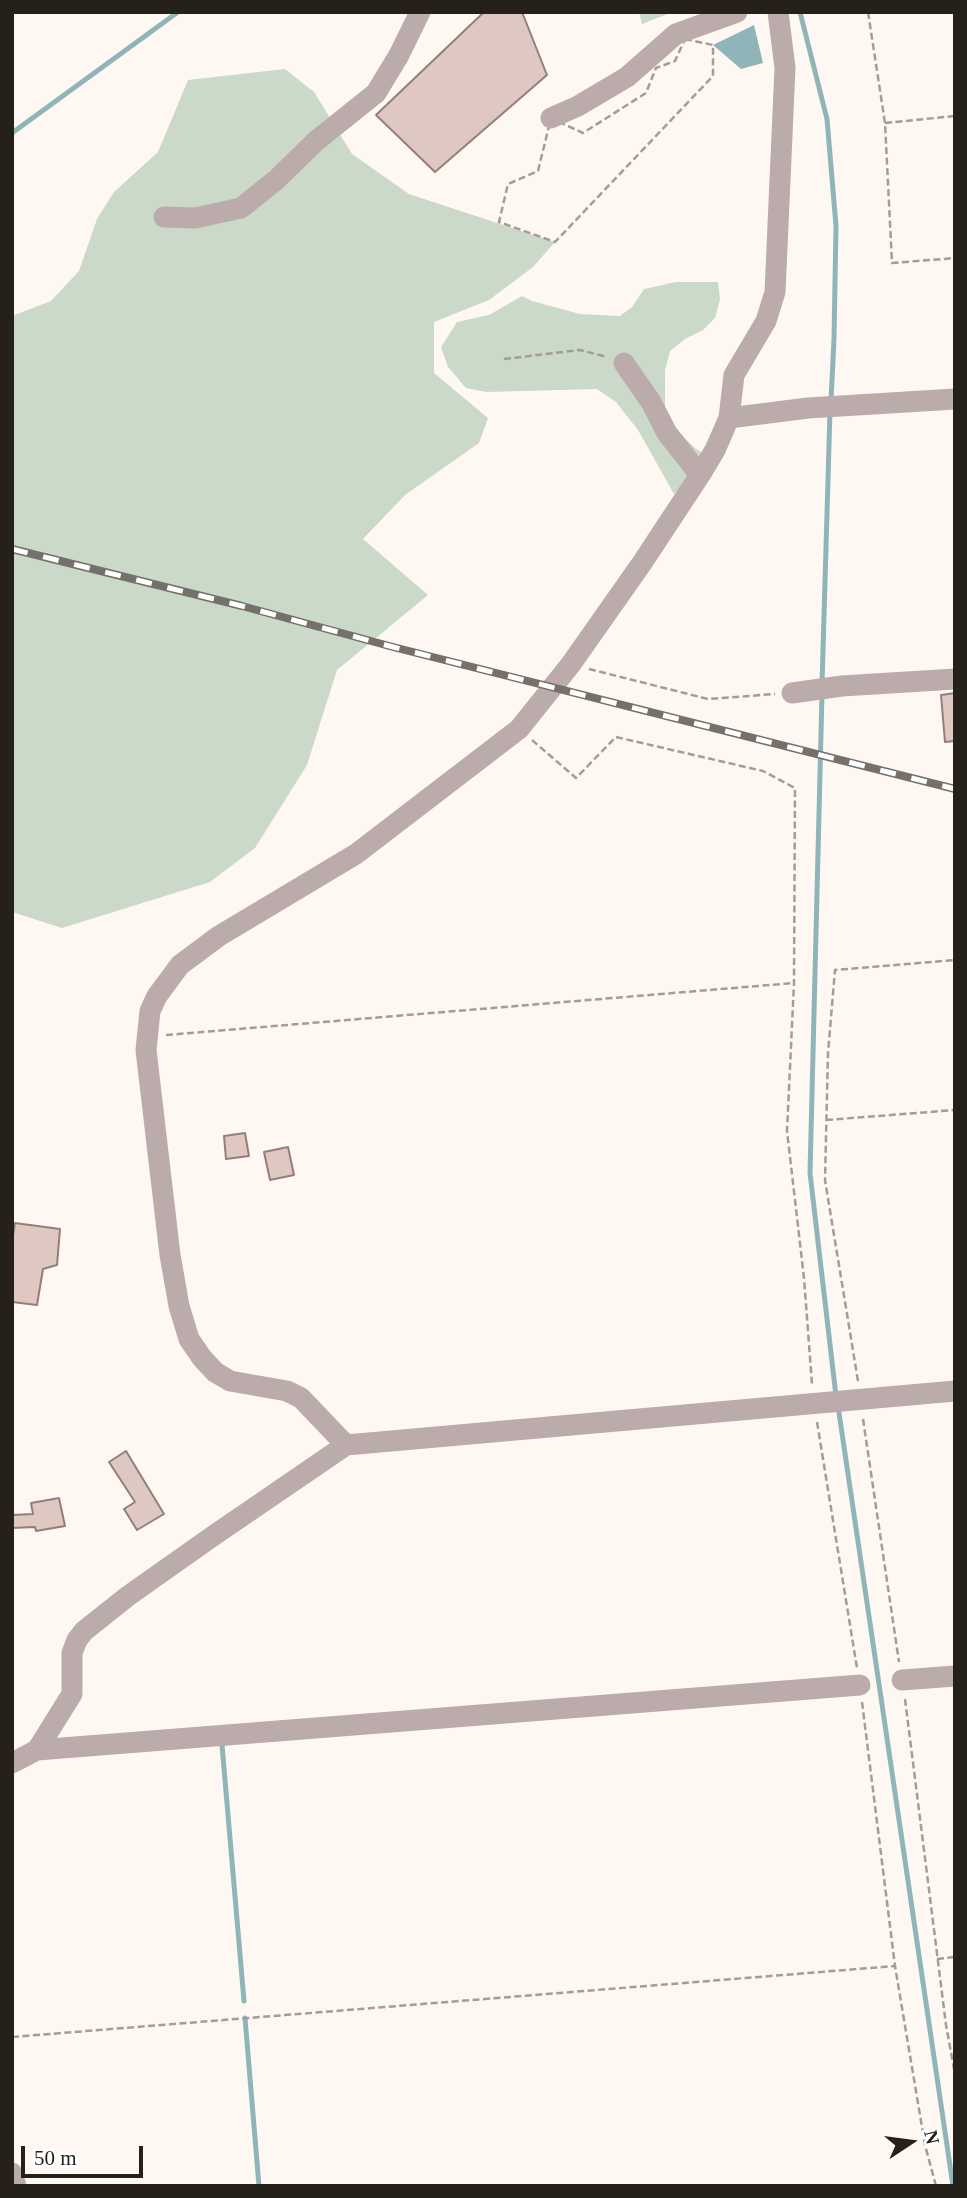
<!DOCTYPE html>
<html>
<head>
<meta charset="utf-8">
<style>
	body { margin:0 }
	#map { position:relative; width:967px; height:2198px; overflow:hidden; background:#fff8f2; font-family:Georgia,serif }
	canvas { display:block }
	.frame { position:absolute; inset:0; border:14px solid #25201a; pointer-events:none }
	.north { position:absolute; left:876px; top:2107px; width:70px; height:70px; -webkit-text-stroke:5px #fff; paint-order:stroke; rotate:77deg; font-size:19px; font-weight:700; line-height:28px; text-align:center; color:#25201a }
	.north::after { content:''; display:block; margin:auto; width:24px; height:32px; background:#25201a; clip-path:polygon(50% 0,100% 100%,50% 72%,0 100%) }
	.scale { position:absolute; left:21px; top:2146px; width:122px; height:32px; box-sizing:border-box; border:4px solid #25201a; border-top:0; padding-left:9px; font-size:21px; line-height:24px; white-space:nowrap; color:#25201a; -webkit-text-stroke:5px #fff; paint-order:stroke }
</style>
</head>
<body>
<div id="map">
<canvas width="967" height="2198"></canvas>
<div class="frame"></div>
<div class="north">N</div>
<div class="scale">50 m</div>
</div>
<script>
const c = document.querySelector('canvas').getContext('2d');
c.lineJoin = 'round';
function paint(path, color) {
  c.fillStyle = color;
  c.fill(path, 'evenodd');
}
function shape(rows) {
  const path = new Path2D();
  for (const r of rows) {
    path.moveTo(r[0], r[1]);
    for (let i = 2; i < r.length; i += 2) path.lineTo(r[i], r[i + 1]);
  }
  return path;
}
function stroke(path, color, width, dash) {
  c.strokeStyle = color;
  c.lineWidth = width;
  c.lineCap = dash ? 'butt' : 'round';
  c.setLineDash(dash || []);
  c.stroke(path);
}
const green = shape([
	[639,12,673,12,642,24],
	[285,69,314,92,352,154,409,194,555,242,533,267,489,300,434,322,434,373,488,418,479,443,405,495,363,539,428,595,337,670,307,765,255,848,210,882,62,928,12,912,12,316,51,301,79,271,97,219,114,192,158,152,188,80],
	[676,282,718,282,720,299,715,318,703,330,685,339,670,351,665,370,665,419,696,449,709,457,674,494,638,430,616,402,597,389,486,392,466,388,448,367,441,347,457,322,489,315,522,296,532,301,580,314,620,316,632,307,644,289]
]);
const water = shape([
	[754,25,763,63,741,69,713,45]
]);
const stream = shape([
	[800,12,827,119,836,226,834,339,831,401],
	[12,133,178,12],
	[822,684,830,411],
	[822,694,810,1173,836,1396],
	[838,1406,953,2186],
	[222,1745,244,2001],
	[245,2018,259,2186]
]);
const building = shape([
	[484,12,522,12,547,75,435,172,376,115,484,12],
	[955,693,955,741,945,742,941,695,955,693],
	[245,1133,249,1156,226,1159,224,1136,245,1133],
	[288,1147,294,1175,270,1180,264,1152,288,1147],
	[15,1223,60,1229,57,1265,43,1269,37,1305,12,1302,12,1241,15,1223],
	[126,1451,164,1514,137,1530,124,1509,135,1502,109,1462,126,1451],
	[59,1498,65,1526,36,1531,35,1527,12,1528,12,1515,33,1514,31,1503,59,1498]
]);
const path = shape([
	[868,12,885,123,892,263,955,258],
	[685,39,713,45,713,76,555,242,499,222,508,184,538,171,551,118,583,133,646,93,656,68,675,61,685,39],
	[885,123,955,116],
	[504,359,580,350,607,357],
	[589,669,708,699,775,694],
	[532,740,576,778,616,737,763,771,795,788,794,983,787,1131,804,1278,812,1384],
	[166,1035,794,983],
	[826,1120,955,1110],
	[858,1381,825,1180,828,1053,835,970,955,960],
	[863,1419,899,1662],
	[817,1422,857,1668],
	[905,1699,946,2025,955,2074],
	[862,1702,895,1966,925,2145,936,2186],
	[937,1959,955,1957],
	[12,2037,895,1966]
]);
const minor = shape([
	[551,118,578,106,627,77,676,34,737,12],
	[164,217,195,218,241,208,276,180,316,141,376,93,399,55,420,12],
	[624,363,651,402,667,433,700,475],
	[729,418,808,408,955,399],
	[792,693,842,686,955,679],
	[346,1445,301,1398,287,1391,230,1381,215,1372,202,1358,189,1339,179,1306,170,1255,146,1050,150,1011,157,996,180,965,219,936,356,854,519,729,571,664,642,563,700,475,715,450,729,418,734,375,766,321,775,292,785,68,778,12],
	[902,1680,955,1676],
	[37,1750,860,1685],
	[12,1763,37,1750,72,1694,72,1653,77,1640,84,1631,128,1596,213,1536,346,1445,955,1391],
	[12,2173,16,2186]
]);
const rail = shape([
	[12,549,242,606,393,647,955,789]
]);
paint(green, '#cbd9c9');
paint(water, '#8fb5b8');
stroke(stream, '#8fb5b8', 5);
paint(building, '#dfc8c2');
stroke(building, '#937f79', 2);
stroke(path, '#a39d97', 2.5, [7, 3.5]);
stroke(minor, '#bbabab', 21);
stroke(rail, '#76706a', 8);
stroke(rail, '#fff', 5, [16]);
</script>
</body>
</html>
